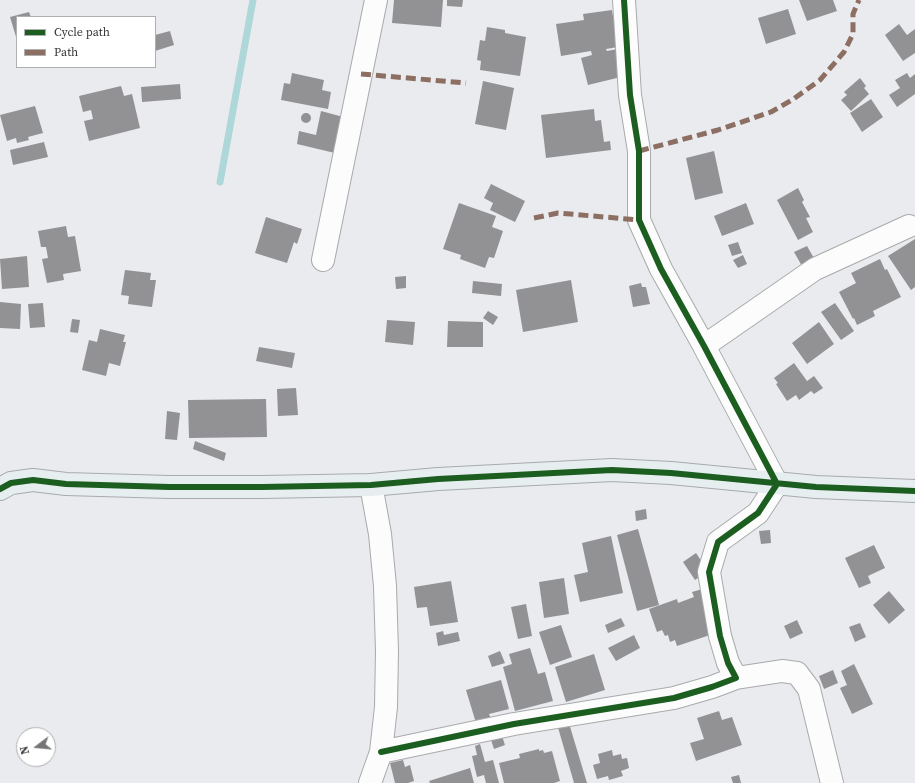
<!DOCTYPE html>
<html>
<head>
<meta charset="utf-8">
<style>
	body { margin:0 }
	#map { position:relative; width:915px; height:783px; overflow:hidden; background:#e9ebee; font-family:"Source Serif 4",serif }
	canvas { display:block }
	.legend { position:absolute; left:16px; top:16px; width:140px; height:52px; box-sizing:border-box; background:#fff; border:1px solid #aeafaf; margin:0; padding:5px 7px; list-style:none; font-size:12px; color:#353637 }
	.legend li { display:flex; align-items:center; gap:8px; height:20px }
	.legend b { width:20px; border:1px solid #aeafaf }
	.north { position:absolute; left:16px; top:727px; width:40px; height:40px; box-sizing:border-box; background:#fff; border:1px solid #aeafaf; border-radius:50%; rotate:254deg; font-size:11px; font-weight:700; line-height:16px; text-align:center; color:#353637 }
	.north::after { content:''; display:block; margin:auto; width:14px; height:18px; background:#747577; clip-path:polygon(50% 0,100% 100%,50% 72%,0 100%) }
</style>
</head>
<body>
<div id="map">
<canvas width="915" height="783"></canvas>
<ul class="legend">
<li><b style="height:5px;background:#1b5e20"></b>Cycle path</li>
<li><b style="height:5px;background:#8d6e63"></b>Path</li>
</ul>
<div class="north">N</div>
</div>
<script>
const c = document.querySelector('canvas').getContext('2d');
c.lineJoin = 'round';
function shape(rows) {
  const path = new Path2D();
  for (const r of rows) {
    if (r.length === 3) {
      path.moveTo(r[0] + r[2], r[1]);
      path.arc(r[0], r[1], r[2], 0, 2 * Math.PI);
      continue;
    }
    path.moveTo(r[0], r[1]);
    for (let i = 2; i < r.length; i += 2) path.lineTo(r[i], r[i + 1]);
  }
  return path;
}
function stroke(path, color, width, dash) {
  c.strokeStyle = color;
  c.lineWidth = width;
  c.lineCap = dash ? 'butt' : 'round';
  c.setLineDash(dash || []);
  c.stroke(path);
}
function paint(path, color) {
  c.fillStyle = color;
  c.fill(path, 'evenodd');
}
const stream = shape([
	[220,182,253,0]
]);
const building = shape([
	[394,0,443,0,441,27,392,23],
	[447,0,463,0,462,7,447,6],
	[799,0,833,0,837,11,807,21],
	[788,9,796,34,766,44,758,18],
	[612,10,618,47,606,49,607,51,618,49,625,76,588,85,581,58,592,55,591,51,561,56,556,24,584,20,583,14],
	[29,12,31,17,17,17,17,40,10,17],
	[899,24,907,35,915,29,915,53,903,61,885,35],
	[487,27,505,30,505,33,526,37,520,76,480,70,481,61,477,60,480,40,485,41],
	[170,31,174,45,155,51,155,35],
	[292,73,324,80,322,90,331,92,328,109,281,100,284,83,290,84],
	[907,73,910,78,915,74,915,94,897,107,889,95,900,88,895,80],
	[860,78,866,86,864,88,869,94,851,111,841,100,847,95,844,92],
	[483,81,514,88,506,130,475,124],
	[180,84,181,99,142,102,141,87],
	[121,86,124,96,132,94,140,128,89,141,84,121,93,119,91,110,83,112,79,96],
	[871,99,883,117,862,132,850,113],
	[35,106,43,133,28,137,29,140,17,143,16,138,7,141,0,115],
	[594,109,595,121,601,120,604,142,610,141,611,150,546,158,541,115],
	[321,111,347,118,339,154,297,144,299,131,316,135],
	[306,118,5],
	[44,142,48,157,13,165,10,150],
	[714,151,723,193,695,200,686,158],
	[491,184,525,201,515,222,490,210,493,203,484,198],
	[798,188,804,200,802,202,810,217,806,218,813,232,798,240,777,200],
	[459,203,496,216,492,227,503,231,494,258,489,257,485,268,460,259,461,255,443,249],
	[746,203,754,224,722,236,714,216],
	[266,217,302,229,297,244,294,242,287,263,255,253],
	[66,226,68,237,75,236,81,271,63,274,64,280,47,283,42,259,48,258,46,247,41,247,38,231],
	[915,239,915,287,911,290,888,256],
	[738,242,742,253,732,256,728,245],
	[807,246,815,260,802,266,794,252],
	[743,255,747,264,738,268,733,260],
	[27,256,29,287,2,289,0,259],
	[880,259,885,270,887,269,901,297,873,311,875,316,857,325,854,318,853,319,839,292,856,283,851,273],
	[125,270,151,273,150,280,156,280,152,307,128,304,129,296,121,295],
	[406,276,406,288,396,289,395,277],
	[571,280,578,322,523,332,516,290],
	[473,281,502,284,501,296,472,293],
	[641,283,642,287,646,287,650,304,633,307,629,286],
	[0,302,21,304,20,329,0,328],
	[43,303,45,327,30,328,28,304],
	[835,303,854,331,841,340,821,312],
	[488,311,498,317,493,325,483,318],
	[72,319,80,320,78,333,70,332],
	[387,320,415,322,413,345,385,342],
	[448,321,483,322,483,347,447,347],
	[819,322,834,344,807,364,792,343],
	[100,329,125,335,123,342,126,342,120,366,109,363,106,376,82,370,89,340,97,342],
	[259,347,295,353,292,368,256,361],
	[794,363,807,381,814,376,823,388,814,394,811,391,799,400,796,395,787,401,776,384,778,383,774,378],
	[296,388,298,415,278,416,277,389],
	[266,399,267,437,189,438,188,400],
	[167,411,180,413,177,440,165,439],
	[195,441,226,453,224,461,193,449],
	[646,509,647,519,636,521,635,511],
	[638,529,659,605,637,611,617,535],
	[770,530,771,543,761,544,759,531],
	[611,536,623,593,580,602,574,575,588,572,582,543],
	[874,545,885,568,868,576,871,583,859,588,845,558],
	[696,553,708,571,695,580,683,562],
	[564,578,569,614,544,618,539,582],
	[451,581,458,622,430,626,427,607,417,608,414,587],
	[706,588,717,619,706,622,710,635,677,646,675,640,670,642,668,635,665,636,662,630,657,632,649,609,677,599,678,603,694,597,692,592],
	[889,591,905,610,889,624,873,605],
	[526,604,532,636,518,639,511,607],
	[621,618,625,626,608,633,605,625],
	[797,620,803,633,790,639,784,626],
	[860,623,866,637,855,642,849,627],
	[561,625,572,657,550,665,539,632],
	[443,631,444,635,458,632,460,641,438,646,436,633],
	[634,635,640,648,616,661,608,648],
	[530,648,538,674,545,672,553,701,515,711,503,667,512,664,509,654],
	[500,651,505,663,492,667,488,656],
	[594,654,605,690,566,702,555,667],
	[854,664,873,704,852,714,840,688,847,685,841,671],
	[833,670,838,683,824,689,819,676],
	[501,680,509,709,489,714,491,719,476,723,466,690],
	[719,711,722,720,732,717,742,745,696,761,690,743,704,739,697,718],
	[568,720,587,783,574,783,557,724],
	[502,736,505,745,494,749,491,740],
	[480,744,485,762,493,760,499,783,486,783,484,775,477,777,472,756,477,755,475,746],
	[539,749,539,751,543,750,544,753,552,751,560,781,554,783,504,783,499,763,520,758,519,754],
	[612,750,613,756,621,754,622,759,627,758,629,768,621,771,623,776,609,780,608,776,597,779,593,765,600,763,598,754],
	[403,760,405,767,410,765,414,781,408,783,395,783,390,763],
	[470,768,474,783,430,783,429,781],
	[739,775,741,783,733,783,731,777]
]);
const street = shape([
	[323,260,376,0],
	[704,346,815,269,909,226],
	[736,678,782,671,797,673,809,689,832,783],
	[381,752,514,724,674,698,712,687,736,678,728,663,720,636,709,572,718,542,758,513,777,484,704,346,661,269,639,220,639,151,630,95,624,0],
	[370,783,381,752,386,707,387,651,385,586,380,534,371,485]
]);
const secondary = shape([
	[0,489,11,483,33,480,66,484,169,487,262,487,371,485,438,479,612,470,671,473,816,487,915,491]
]);
const quiet = shape([
	[361,74,466,83],
	[639,151,718,130,771,112,792,100,820,80,844,52,853,34,853,14,859,0],
	[534,218,558,213,639,220]
]);
const cycleway = shape([
	[0,489,11,483,33,480,66,484,169,487,262,487,371,485,438,479,612,470,671,473,816,487,915,491],
	[381,752,514,724,674,698,712,687,736,678,728,663,720,636,709,572,718,542,758,513,777,484,704,346,661,269,639,220,639,151,630,95,624,0]
]);
stroke(stream, '#add7d8', 7);
paint(building, '#929295');
stroke(street, '#a8aaab', 24);
stroke(secondary, '#a8aaab', 24);
stroke(street, '#fcfcfc', 22);
stroke(secondary, '#e7eef0', 22);
stroke(quiet, '#8d6e63', 5, [10, 5]);
stroke(cycleway, '#1b5e20', 6);
</script>
</body>
</html>
